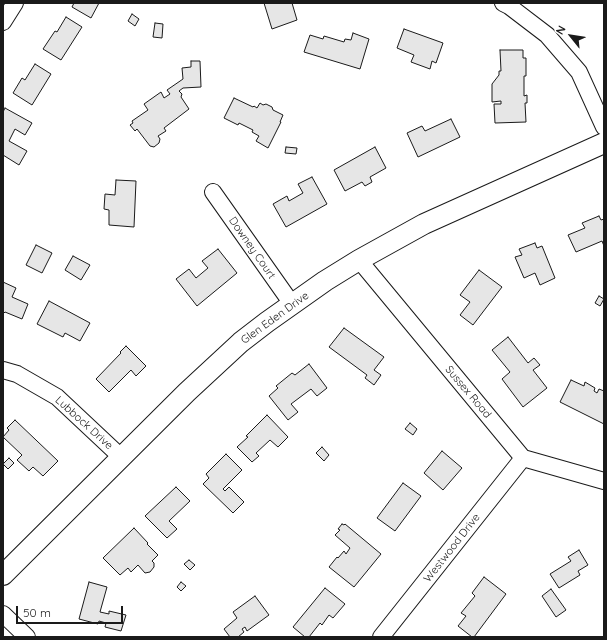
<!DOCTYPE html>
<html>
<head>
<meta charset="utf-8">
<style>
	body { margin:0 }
	#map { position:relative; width:607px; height:640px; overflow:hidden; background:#fff; font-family:Quicksand,sans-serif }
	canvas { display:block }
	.frame { position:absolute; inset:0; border:4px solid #1a1a1a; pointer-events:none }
	.north { position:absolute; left:551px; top:16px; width:40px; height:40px; -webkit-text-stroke:3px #fff; paint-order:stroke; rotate:300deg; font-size:11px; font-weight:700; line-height:16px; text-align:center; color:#1a1a1a }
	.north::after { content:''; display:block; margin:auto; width:14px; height:18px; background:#1a1a1a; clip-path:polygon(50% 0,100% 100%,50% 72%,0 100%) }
	.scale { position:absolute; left:16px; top:606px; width:107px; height:18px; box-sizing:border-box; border:2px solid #1a1a1a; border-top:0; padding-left:5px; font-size:12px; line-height:14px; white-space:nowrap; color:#1a1a1a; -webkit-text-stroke:3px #fff; paint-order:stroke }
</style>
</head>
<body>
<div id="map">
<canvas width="607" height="640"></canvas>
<div class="frame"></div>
<div class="north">N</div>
<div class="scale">50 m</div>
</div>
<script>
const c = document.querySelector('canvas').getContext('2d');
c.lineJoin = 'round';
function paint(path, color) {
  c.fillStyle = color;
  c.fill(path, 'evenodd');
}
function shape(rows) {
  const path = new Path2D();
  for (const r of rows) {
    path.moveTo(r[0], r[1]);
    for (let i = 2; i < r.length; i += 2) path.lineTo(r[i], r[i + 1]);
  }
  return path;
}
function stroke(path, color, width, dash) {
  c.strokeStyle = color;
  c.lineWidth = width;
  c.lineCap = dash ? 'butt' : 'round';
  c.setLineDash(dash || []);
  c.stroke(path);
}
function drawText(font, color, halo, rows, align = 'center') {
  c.font = font + ' Quicksand,sans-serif';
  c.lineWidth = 3;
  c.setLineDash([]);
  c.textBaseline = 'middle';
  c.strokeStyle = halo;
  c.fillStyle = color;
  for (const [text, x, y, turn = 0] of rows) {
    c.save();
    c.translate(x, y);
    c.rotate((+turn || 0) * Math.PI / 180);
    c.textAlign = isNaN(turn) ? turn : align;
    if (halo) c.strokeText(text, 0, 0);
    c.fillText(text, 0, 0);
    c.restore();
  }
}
const building = shape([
	[74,3,99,3,91,18,72,7,74,3],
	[264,3,292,3,297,20,272,29,264,3],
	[132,14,139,19,135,26,128,21,132,14],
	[66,17,82,27,61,60,43,49,55,31,57,32,66,17],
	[155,23,163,24,162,38,153,37,155,23],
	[404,29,443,43,436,63,432,61,430,69,411,62,414,55,397,48,404,29],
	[353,33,369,39,360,69,304,52,310,35,323,39,324,36,344,42,345,39,351,40,353,33],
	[500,50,523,50,523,58,526,58,526,76,524,76,524,96,527,95,527,103,525,103,526,122,495,123,494,104,501,104,501,101,492,102,492,84,499,75,499,71,501,71,500,50],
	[191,61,200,61,201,87,183,88,179,91,182,94,181,97,189,109,164,128,166,131,158,136,160,139,159,143,154,147,150,146,137,129,135,131,130,125,133,123,132,121,148,110,144,104,161,92,164,98,170,94,167,90,183,79,182,68,191,67,191,61],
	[35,64,51,74,32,105,13,93,22,78,25,80,35,64],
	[234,98,253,107,254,106,257,108,260,103,263,105,266,104,272,107,273,110,283,115,280,122,281,122,268,148,256,141,259,136,252,132,253,130,239,123,238,125,224,118,234,98],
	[5,108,32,123,25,135,15,129,9,141,27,151,19,165,3,155,3,112,5,108],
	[451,119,460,137,418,157,407,133,422,126,425,131,451,119],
	[286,147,297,148,296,154,285,153,286,147],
	[375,147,386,168,370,177,372,182,365,186,362,182,345,191,334,170,375,147],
	[312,177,327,204,286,227,273,204,287,196,289,201,303,193,298,184,312,177],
	[116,180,136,181,134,227,109,225,109,210,104,209,105,194,115,195,116,180],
	[599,216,601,220,604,219,604,246,602,241,576,252,568,235,585,228,582,223,599,216],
	[535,243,537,248,542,246,555,278,540,285,535,273,524,278,515,257,522,255,519,249,535,243],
	[36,245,52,253,42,273,26,265,36,245],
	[218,249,237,273,197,306,176,279,189,269,196,278,208,268,202,261,218,249],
	[73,256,90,265,81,280,65,270,73,256],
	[479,270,502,287,473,325,460,315,470,302,460,295,479,270],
	[3,282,16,288,12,297,28,304,22,319,5,312,3,314,3,282],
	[599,296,604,299,600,306,595,303,599,296],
	[49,301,90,323,80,341,65,333,63,337,37,324,49,301],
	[344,328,384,357,374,370,381,375,374,385,365,378,367,375,329,347,344,328],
	[508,337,528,363,534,358,540,365,533,370,547,388,523,407,502,379,510,372,492,350,508,337],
	[126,346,146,366,136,376,131,370,109,392,96,379,121,353,120,352,126,346],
	[309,364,327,388,317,396,311,389,291,404,298,412,288,420,269,396,278,388,276,386,292,373,295,375,309,364],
	[571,380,584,386,585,382,595,388,594,391,597,393,599,389,604,391,604,424,560,402,571,380],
	[267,415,288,437,278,447,270,440,256,453,259,456,252,462,237,447,248,437,246,436,267,415],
	[15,420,58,461,43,476,33,467,29,471,17,460,22,455,3,437,9,430,7,428,15,420],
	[410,423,417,429,413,435,405,429,410,423],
	[322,447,329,455,324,461,316,453,322,447],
	[442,451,462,468,443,490,424,473,442,451],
	[226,454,242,470,223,489,225,491,229,487,244,502,233,513,203,484,209,478,206,474,226,454],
	[9,458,14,463,8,469,3,464,9,458],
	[403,483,421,496,395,531,377,518,403,483],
	[176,487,190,501,169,521,177,529,167,538,145,516,176,487],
	[342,524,344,525,345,524,381,554,354,587,329,567,337,557,338,558,344,551,346,554,350,548,335,535,340,530,338,529,342,524],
	[134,528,148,543,147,544,158,555,152,561,154,563,154,567,150,572,145,573,138,565,131,572,128,568,120,575,103,558,134,528],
	[579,550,588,565,578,571,580,575,559,588,550,574,571,561,568,557,579,550],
	[189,560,195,565,190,570,184,564,189,560],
	[484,577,506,594,474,637,472,637,458,626,466,616,461,613,475,596,472,593,484,577],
	[89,582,107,587,100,612,109,614,109,611,126,615,121,631,105,627,106,623,99,621,98,624,79,619,89,582],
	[181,582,186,586,181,591,177,587,181,582],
	[325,588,345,604,333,618,329,615,322,625,320,623,309,637,305,637,293,627,325,588],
	[551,589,566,610,556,617,542,596,551,589],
	[255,596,269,615,247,631,245,627,242,629,244,632,238,637,230,637,224,629,237,618,233,612,255,596]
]);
const minor = shape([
	[503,3,509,6,547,35,579,72,604,127],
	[3,22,15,3],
	[213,192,292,304],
	[359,260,523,458,604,481],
	[3,370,17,374,57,397,121,457],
	[3,614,27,637],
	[381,637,523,458]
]);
const major = shape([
	[3,575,187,392,241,342,267,322,325,281,359,260,424,224,604,143]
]);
const streetNames = [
	["Downey Court",252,248,55],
	["Glen Eden Drive",275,318,-36],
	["Sussex Road",468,392,50],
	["Lubbock Drive",84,423,42],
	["Westwood Drive",452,548,-52]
];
paint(building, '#e6e6e6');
stroke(building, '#1a1a1a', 1);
stroke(minor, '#1a1a1a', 18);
stroke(major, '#1a1a1a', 22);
stroke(minor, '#fff', 16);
stroke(major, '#fff', 20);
drawText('11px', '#1a1a1a', '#fff', streetNames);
</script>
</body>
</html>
